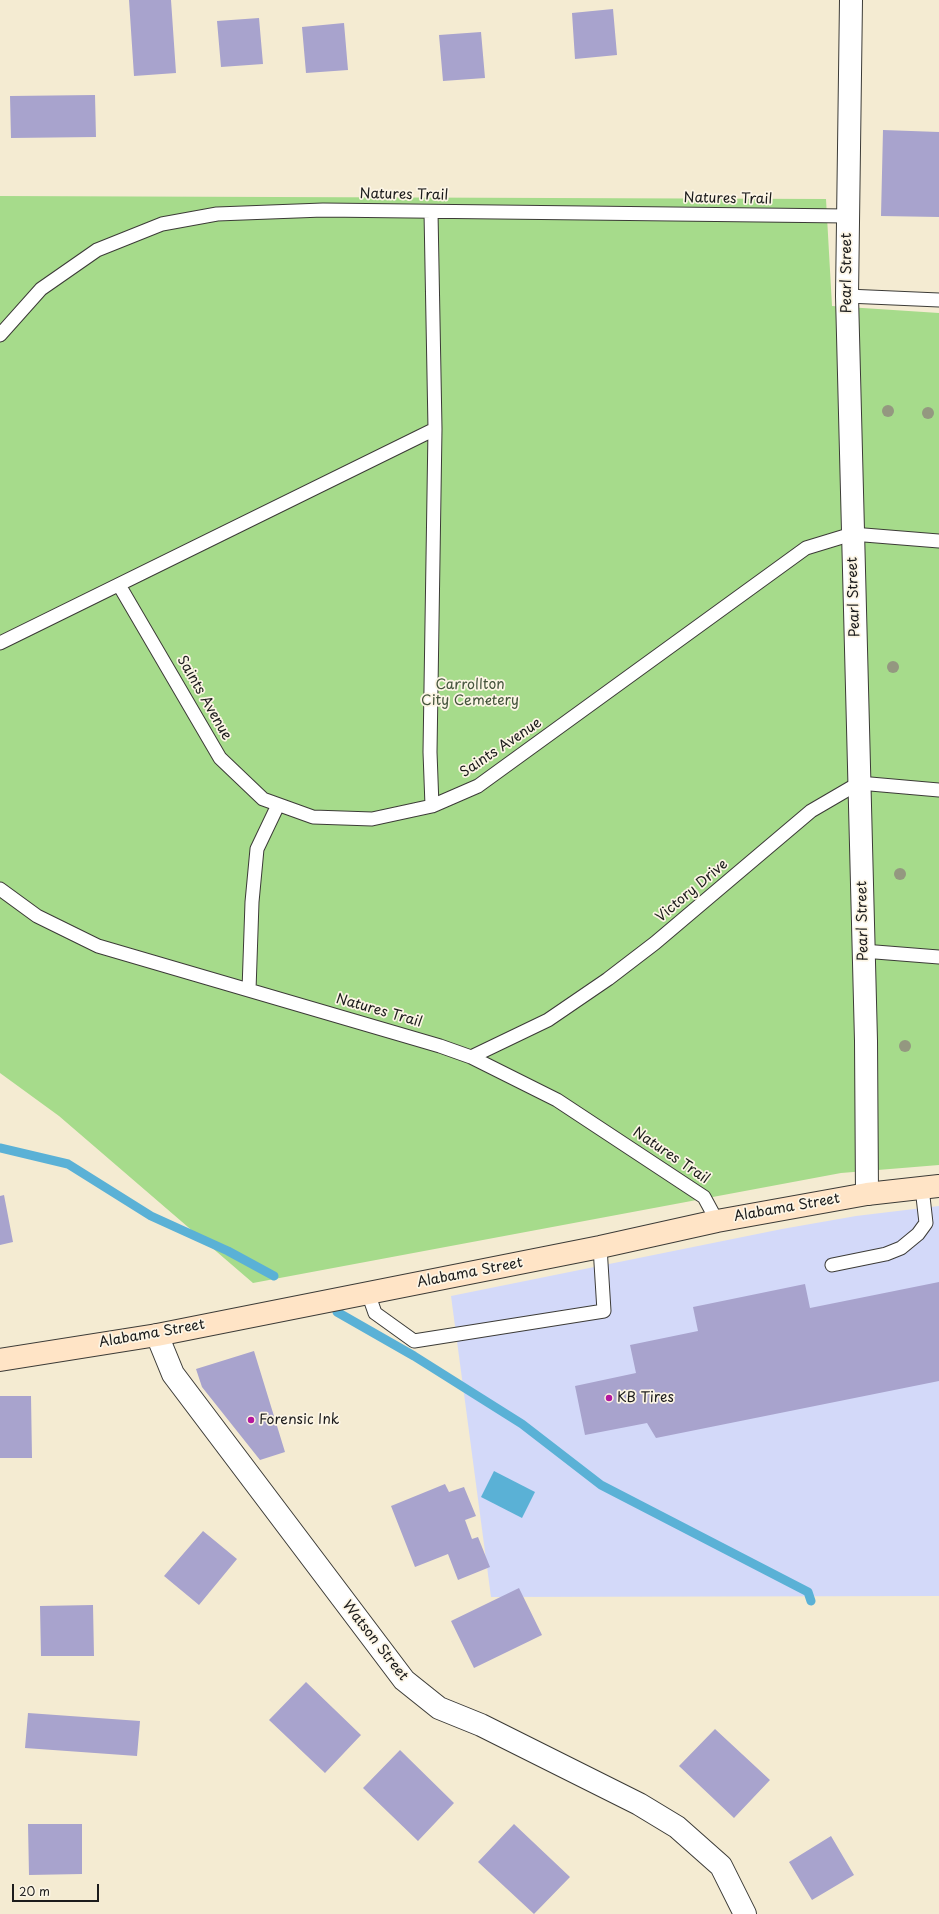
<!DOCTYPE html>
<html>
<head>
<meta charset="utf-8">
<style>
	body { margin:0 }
	#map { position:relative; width:939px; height:1914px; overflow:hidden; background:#f4ebd2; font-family:"Playpen Sans",sans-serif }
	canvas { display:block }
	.scale { position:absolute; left:12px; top:1884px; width:87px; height:18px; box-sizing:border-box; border:2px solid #1c1c1c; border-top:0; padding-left:5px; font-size:12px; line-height:14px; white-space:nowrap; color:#1c1c1c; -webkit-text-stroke:3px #fcf5e5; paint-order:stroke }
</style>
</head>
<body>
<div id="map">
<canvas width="939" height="1914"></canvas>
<div class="scale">20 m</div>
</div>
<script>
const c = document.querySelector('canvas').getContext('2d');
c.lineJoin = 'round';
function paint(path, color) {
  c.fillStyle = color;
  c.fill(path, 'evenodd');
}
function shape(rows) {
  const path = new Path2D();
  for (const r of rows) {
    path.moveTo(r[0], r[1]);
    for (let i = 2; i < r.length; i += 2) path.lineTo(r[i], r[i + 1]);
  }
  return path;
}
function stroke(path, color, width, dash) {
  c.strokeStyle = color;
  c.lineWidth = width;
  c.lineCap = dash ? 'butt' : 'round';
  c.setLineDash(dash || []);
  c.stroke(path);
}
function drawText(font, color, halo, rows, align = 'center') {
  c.font = font + ' "Playpen Sans",sans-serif';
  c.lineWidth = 3.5;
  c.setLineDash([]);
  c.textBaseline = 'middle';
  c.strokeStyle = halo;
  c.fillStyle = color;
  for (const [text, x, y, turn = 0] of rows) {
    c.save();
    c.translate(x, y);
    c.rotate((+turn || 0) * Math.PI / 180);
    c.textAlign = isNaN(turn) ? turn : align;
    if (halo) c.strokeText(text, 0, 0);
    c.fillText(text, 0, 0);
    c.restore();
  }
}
const built = shape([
	[939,1206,939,1596,491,1597,451,1296,782,1229,856,1216]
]);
const green = shape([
	[0,196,826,199,832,306,939,313,939,1165,841,1173,253,1283,59,1116,0,1073]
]);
const water = shape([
	[494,1471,535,1492,522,1518,481,1497]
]);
const stream = shape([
	[0,1148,68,1164,151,1216,228,1251,274,1276],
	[337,1312,414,1356,522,1424,601,1485,808,1592,811,1601]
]);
const building = shape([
	[129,0,171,0,176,73,134,76],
	[613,9,617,55,575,59,572,13],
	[259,18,263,64,221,67,217,21],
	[344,23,348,70,306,73,302,27],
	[481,32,485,78,443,81,439,35],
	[95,95,96,137,11,138,10,96],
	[883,130,939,132,939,217,881,216],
	[4,1195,13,1242,0,1245,0,1196],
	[939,1282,939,1381,656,1438,647,1423,585,1435,575,1386,636,1373,630,1345,698,1331,693,1307,805,1284,810,1308],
	[254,1351,285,1452,260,1460,202,1387,196,1369],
	[0,1396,31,1396,32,1458,0,1458],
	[445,1484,449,1492,464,1487,476,1516,465,1520,472,1539,478,1537,490,1567,458,1580,448,1554,415,1567,391,1506],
	[203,1531,237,1559,199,1605,164,1576],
	[519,1588,542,1635,474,1668,451,1621],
	[93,1605,94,1656,41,1656,40,1606],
	[306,1682,361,1735,325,1773,269,1720],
	[28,1713,140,1721,137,1756,25,1748],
	[715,1729,770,1780,734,1818,679,1766],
	[400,1750,454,1803,418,1841,363,1788],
	[28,1824,82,1824,82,1874,29,1875],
	[514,1824,570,1877,534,1914,478,1862],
	[831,1836,854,1875,812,1900,789,1862]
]);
const lane = shape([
	[431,212,435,429,430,752,432,806],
	[847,296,939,300],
	[0,335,41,289,97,250,162,224,217,214,323,210,847,216],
	[119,585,220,758,263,799,313,817,372,819,432,806,478,786,806,548,852,534,939,541],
	[0,643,435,429],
	[0,889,37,916,98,946,440,1046,471,1057,557,1100,704,1197,717,1221],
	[863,951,939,957],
	[249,990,252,902,257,849,278,805],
	[471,1057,548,1020,608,979,655,943,811,811,859,783,939,790],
	[832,1265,886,1254,901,1248,918,1234,926,1223,922,1188],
	[368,1293,375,1313,414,1341,604,1311,600,1247]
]);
const street = shape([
	[851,0,847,296,866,1041,867,1194],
	[157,1335,173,1374,404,1680,439,1708,481,1725,639,1804,677,1827,721,1866,745,1914]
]);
const secondary = shape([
	[0,1360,157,1335,600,1247,717,1221,867,1194,939,1186]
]);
const trees = [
	[888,411],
	[928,413],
	[893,667],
	[900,874],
	[905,1046]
];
const markers = [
	[609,1398,4,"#b5179e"],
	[251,1420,4,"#b5179e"]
];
const streetNames = [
	["Natures Trail",404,195,1],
	["Natures Trail",728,199,1],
	["Pearl Street",847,273,-90],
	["Pearl Street",854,597,-92],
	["Saints Avenue",204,698,60],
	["Saints Avenue",501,748,-34],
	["Victory Drive",692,891,-40],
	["Pearl Street",863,921,-91],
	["Natures Trail",379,1011,16],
	["Natures Trail",671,1156,34],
	["Alabama Street",787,1208,-10],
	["Alabama Street",470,1273,-11],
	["Alabama Street",152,1334,-10],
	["Watson Street",375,1641,52]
];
const parkNames = [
	["Carrollton",470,685],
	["City Cemetery",470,701]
];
const poiNames = [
	["KB Tires",617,1398],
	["Forensic Ink",259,1420]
];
paint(built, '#d3d9f9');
paint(green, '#a6db8b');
paint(water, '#5ab1d6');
stroke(stream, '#5ab1d6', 9);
paint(building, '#a8a3cd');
stroke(lane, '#3c3b37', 15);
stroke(street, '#3c3b37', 24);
stroke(secondary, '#3c3b37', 24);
stroke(lane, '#fff', 13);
stroke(street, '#fff', 22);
stroke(secondary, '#ffe4c6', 22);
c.fillStyle = '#949880';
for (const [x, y] of trees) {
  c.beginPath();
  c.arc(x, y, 6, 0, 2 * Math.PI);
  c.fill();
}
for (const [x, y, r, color] of markers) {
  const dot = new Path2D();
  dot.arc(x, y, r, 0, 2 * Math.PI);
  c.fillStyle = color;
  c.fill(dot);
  stroke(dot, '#fcf5e5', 1.5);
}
drawText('14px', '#1c1c1c', '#fcf5e5', streetNames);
drawText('14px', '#45553d', '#fcf5e5', parkNames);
drawText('14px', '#1c1c1c', '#fcf5e5', poiNames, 'left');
</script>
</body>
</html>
